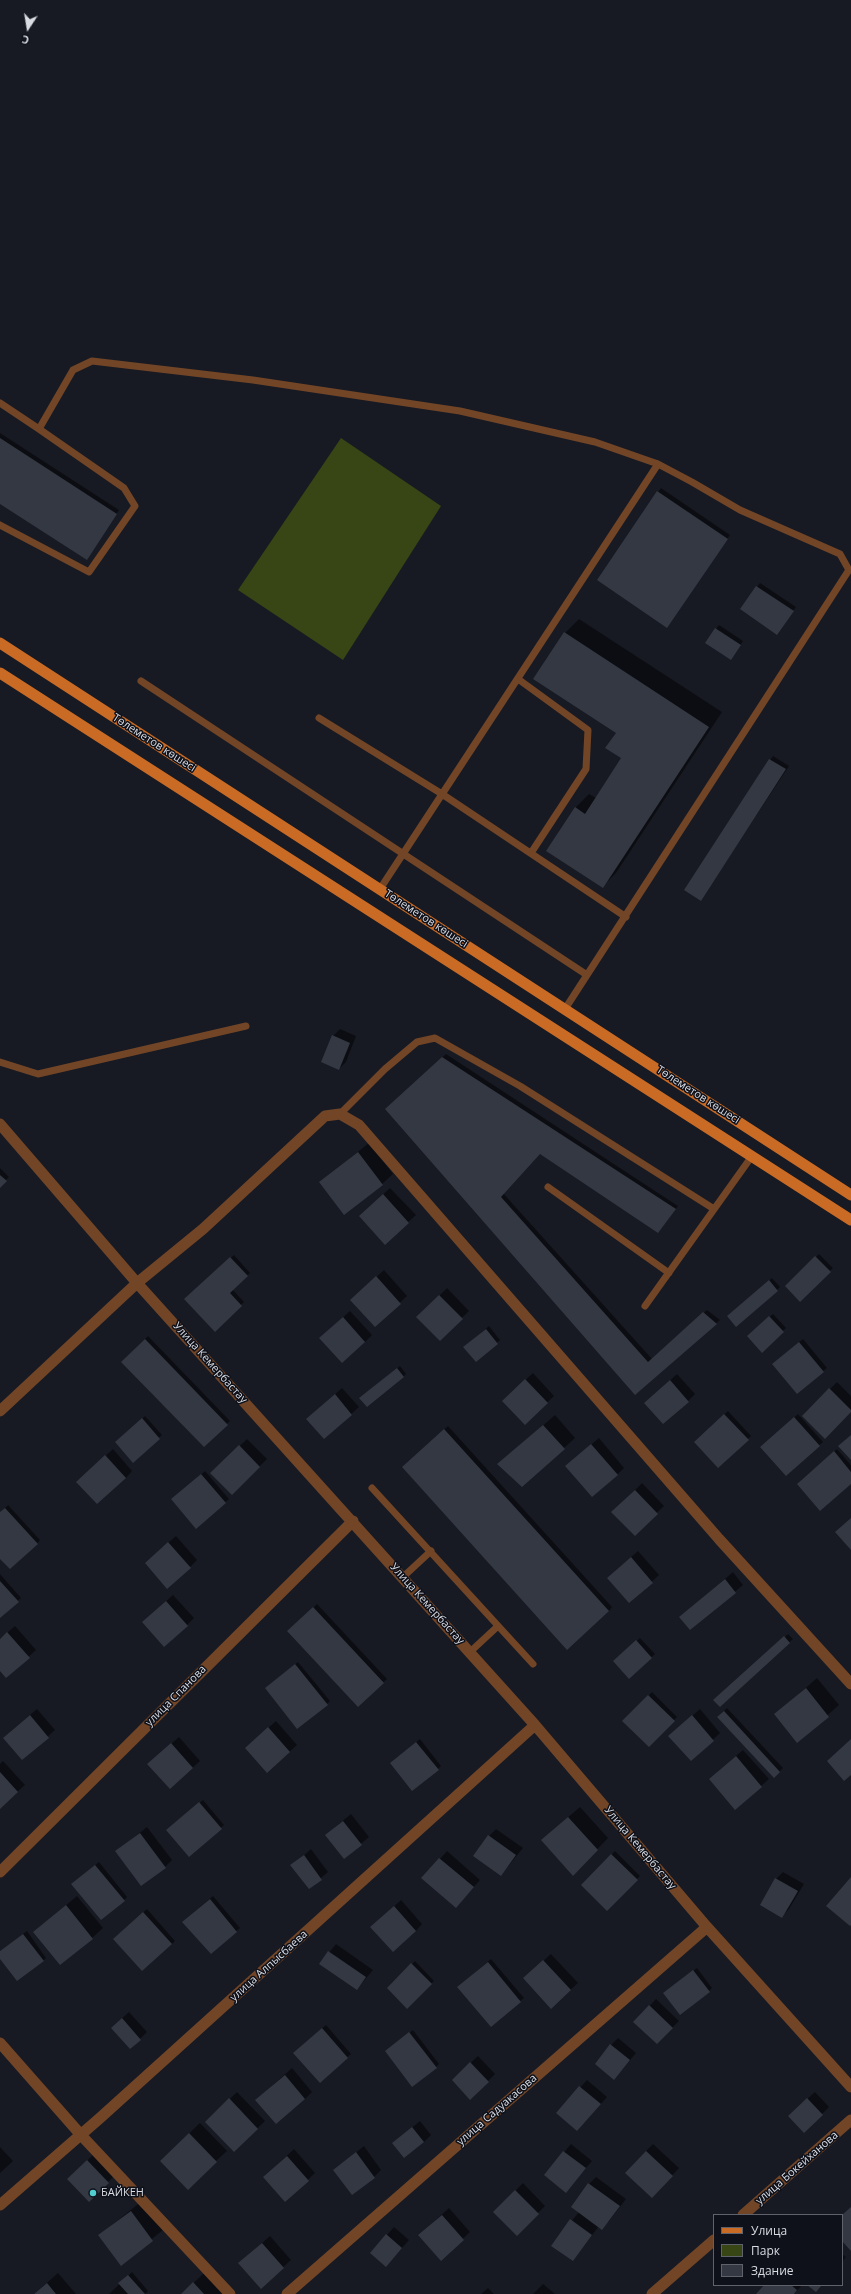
<!DOCTYPE html>
<html>
<head>
<meta charset="utf-8">
<style>
	body { margin:0 }
	#map { position:relative; width:851px; height:2294px; overflow:hidden; background:#171a23; font-family:"Open Sans",sans-serif }
	canvas { display:block }
	.legend { position:absolute; left:713px; top:2214px; width:130px; height:72px; box-sizing:border-box; background:#0e111a; border:1px solid #5f626a; margin:0; padding:5px 7px; list-style:none; font-size:12px; color:#d9dce2 }
	.legend li { display:flex; align-items:center; gap:8px; height:20px }
	.legend b { width:20px; border:1px solid #5f626a }
	.north { position:absolute; left:8px; top:8px; width:40px; height:40px; -webkit-text-stroke:3px #0e111a; paint-order:stroke; rotate:192deg; font-size:11px; font-weight:700; line-height:16px; text-align:center; color:#d9dce2 }
	.north::after { content:''; display:block; margin:auto; width:14px; height:18px; background:#d9dce2; clip-path:polygon(50% 0,100% 100%,50% 72%,0 100%) }
</style>
</head>
<body>
<div id="map">
<canvas width="851" height="2294"></canvas>
<ul class="legend">
<li><b style="height:5px;background:#ca6b25"></b>Улица</li>
<li><b style="height:11px;background:#374614"></b>Парк</li>
<li><b style="height:11px;background:#343842"></b>Здание</li>
</ul>
<div class="north">С</div>
</div>
<script>
const c = document.querySelector('canvas').getContext('2d');
c.lineJoin = 'round';
function paint(path, color) {
  c.fillStyle = color;
  c.fill(path, 'evenodd');
}
function shape(rows) {
  const path = new Path2D();
  for (const r of rows) {
    path.moveTo(r[0], r[1]);
    for (let i = 2; i < r.length; i += 2) path.lineTo(r[i], r[i + 1]);
  }
  return path;
}
function stroke(path, color, width, dash) {
  c.strokeStyle = color;
  c.lineWidth = width;
  c.lineCap = dash ? 'butt' : 'round';
  c.setLineDash(dash || []);
  c.stroke(path);
}
function drawText(font, color, halo, rows, align = 'center') {
  c.font = font + ' "Open Sans",sans-serif';
  c.lineWidth = 3;
  c.setLineDash([]);
  c.textBaseline = 'middle';
  c.strokeStyle = halo;
  c.fillStyle = color;
  for (const [text, x, y, turn = 0] of rows) {
    c.save();
    c.translate(x, y);
    c.rotate((+turn || 0) * Math.PI / 180);
    c.textAlign = isNaN(turn) ? turn : align;
    if (halo) c.strokeText(text, 0, 0);
    c.fillText(text, 0, 0);
    c.restore();
  }
}
const green = shape([
	[341,438,441,506,343,660,238,590]
]);
const shadow = shape([
	[0,433,119,510,87,559,0,503],
	[661,488,730,535,667,626,658,492],
	[760,583,796,607,777,633,742,609],
	[579,619,722,712,616,873,602,887,575,808,589,794,596,798,623,758,617,732,565,633],
	[719,625,743,641,734,655,706,642],
	[773,756,789,766,701,899,686,889],
	[340,1029,356,1036,346,1062,339,1069,333,1036],
	[446,1054,678,1206,658,1232,540,1153,503,1193,652,1359,707,1310,720,1320,635,1394,389,1106],
	[369,1143,393,1174,382,1184,320,1182],
	[0,1168,9,1177,0,1186],
	[390,1188,416,1215,385,1243,367,1209],
	[819,1254,833,1268,800,1300,786,1286],
	[234,1255,250,1273,232,1289,244,1302,215,1330,186,1299],
	[384,1270,407,1296,375,1326,359,1293],
	[772,1278,780,1287,777,1290,732,1313],
	[447,1288,469,1311,440,1339,425,1310],
	[350,1311,372,1335,365,1342,328,1331],
	[773,1314,786,1328,762,1351,748,1336],
	[489,1326,500,1340,476,1361,468,1344],
	[148,1336,230,1421,204,1446,122,1362],
	[803,1339,827,1368,797,1393,777,1361],
	[400,1366,406,1374,403,1377,364,1395],
	[533,1373,554,1396,525,1424,510,1394],
	[677,1374,695,1394,688,1401,653,1396],
	[837,1382,851,1396,851,1411,803,1416],
	[342,1388,359,1407,324,1438,307,1419],
	[728,1411,751,1436,718,1467,695,1442],
	[798,1414,823,1442,786,1475,765,1444],
	[555,1415,575,1438,522,1486,499,1464],
	[145,1416,162,1435,134,1461,120,1439],
	[448,1426,612,1607,609,1611,406,1464],
	[599,1438,624,1468,617,1475,574,1459],
	[247,1439,267,1459,232,1494,212,1473],
	[113,1449,132,1471,126,1478,85,1475],
	[837,1449,851,1465,851,1483,801,1480],
	[205,1471,229,1499,196,1527,176,1496],
	[642,1483,664,1506,635,1534,620,1505],
	[8,1505,40,1540,37,1544,0,1557,0,1513],
	[176,1536,197,1560,190,1567,153,1556],
	[638,1551,659,1575,630,1602,615,1571],
	[733,1572,743,1585,690,1629,680,1617],
	[0,1574,21,1598,0,1617],
	[173,1595,194,1618,187,1625,143,1622],
	[317,1604,387,1679,358,1706,289,1631],
	[15,1626,36,1650,6,1677,0,1670,0,1639],
	[788,1634,793,1639,720,1705,718,1697],
	[640,1638,655,1654,629,1678,617,1658],
	[298,1662,330,1701,327,1704,269,1685],
	[817,1678,839,1705,797,1742,775,1715],
	[652,1692,677,1717,649,1746,624,1721],
	[727,1708,783,1768,774,1777,718,1717],
	[37,1709,55,1730,22,1759,11,1731],
	[700,1709,720,1733,691,1760,677,1729],
	[276,1721,297,1745,267,1772,253,1741],
	[179,1737,200,1761,170,1788,156,1757],
	[420,1739,441,1766,438,1769,394,1760],
	[743,1750,769,1779,735,1809,717,1772],
	[3,1761,25,1785,0,1807,0,1764],
	[203,1800,224,1825,189,1855,171,1827],
	[580,1807,608,1838,583,1864,553,1830],
	[351,1814,369,1837,344,1858,334,1828],
	[147,1827,172,1860,165,1867,117,1851],
	[496,1829,523,1848,501,1875,489,1836],
	[311,1849,328,1872,309,1888,292,1866],
	[447,1851,480,1880,456,1907,423,1878],
	[615,1851,640,1876,607,1909,582,1885],
	[99,1862,127,1897,124,1900,76,1881],
	[783,1872,804,1884,789,1909,782,1916,776,1879],
	[77,1896,103,1928,92,1938,34,1932],
	[213,1896,240,1928,211,1953,187,1918],
	[401,1900,422,1924,416,1931,379,1920],
	[147,1909,175,1941,172,1944,117,1936],
	[27,1931,46,1958,43,1961,0,1957,0,1951],
	[336,1944,373,1970,357,1989,320,1964],
	[551,1954,578,1983,551,2007,532,1971],
	[491,1959,524,1998,520,2001,462,1984],
	[415,1961,434,1981,407,2007,388,1988],
	[697,1968,712,1988,709,1991,668,1990],
	[656,1999,679,2021,657,2043,635,2022],
	[129,2012,147,2032,140,2039,119,2021],
	[326,2025,351,2054,320,2081,298,2049],
	[413,2030,439,2064,436,2067,386,2051],
	[618,2038,636,2053,621,2071,611,2045],
	[478,2056,495,2074,488,2081,460,2073],
	[292,2068,312,2092,305,2099,256,2100],
	[587,2080,607,2097,584,2123,557,2113],
	[237,2092,265,2121,234,2151,206,2122],
	[815,2092,829,2107,822,2114,796,2109],
	[420,2121,431,2135,424,2142,393,2143],
	[200,2123,227,2151,216,2161,172,2150],
	[571,2144,592,2161,566,2191,545,2175],
	[653,2144,679,2168,659,2190,646,2151],
	[364,2146,381,2170,374,2177,334,2170],
	[0,2147,13,2161,0,2173],
	[294,2149,315,2173,286,2200,264,2177],
	[94,2154,115,2175,108,2182,68,2179],
	[596,2177,626,2199,609,2221,602,2228,599,2226,573,2260,552,2245,579,2212,589,2184],
	[523,2183,545,2206,517,2234,494,2212],
	[142,2201,163,2230,121,2264,99,2235],
	[449,2208,470,2232,441,2259,427,2228],
	[394,2227,409,2240,386,2266,371,2253],
	[270,2236,291,2260,261,2287,247,2256],
	[842,2254,846,2257,842,2262],
	[132,2272,148,2291,145,2294,109,2294],
	[58,2273,76,2294,34,2294],
	[204,2273,225,2294,182,2294],
	[543,2284,555,2294,533,2294],
	[765,2285,802,2285,794,2294,757,2294],
	[488,2288,494,2294,481,2294]
]);
const building = shape([
	[0,438,117,514,87,560,0,504],
	[657,491,728,539,667,628,597,580],
	[756,586,794,611,777,635,740,609],
	[715,628,741,645,731,660,705,643],
	[564,632,709,727,603,888,546,851,575,807,585,814,621,758,605,748,616,733,533,679],
	[769,759,786,769,701,901,684,890],
	[332,1035,350,1043,339,1070,321,1062],
	[442,1057,676,1209,658,1233,540,1154,501,1197,648,1362,703,1312,717,1324,635,1395,385,1109],
	[358,1152,383,1185,344,1215,319,1182],
	[0,1175,7,1181,0,1188],
	[383,1194,409,1223,385,1245,359,1216],
	[815,1256,831,1272,800,1302,785,1286],
	[230,1257,248,1276,230,1293,242,1306,215,1332,184,1299],
	[376,1276,401,1304,375,1327,350,1300],
	[769,1280,778,1291,736,1327,727,1316],
	[439,1295,463,1319,440,1341,416,1317],
	[769,1316,784,1332,762,1353,747,1336],
	[343,1317,365,1342,342,1363,319,1338],
	[486,1329,498,1344,476,1362,463,1347],
	[145,1339,228,1425,204,1447,121,1362],
	[799,1342,824,1372,797,1394,772,1364],
	[397,1368,404,1377,367,1407,359,1398],
	[525,1379,548,1403,525,1425,502,1401],
	[670,1380,689,1402,663,1424,644,1403],
	[829,1388,851,1410,851,1412,825,1439,802,1416],
	[335,1394,352,1415,324,1439,306,1419],
	[724,1414,749,1440,718,1468,694,1442],
	[794,1417,820,1446,786,1476,760,1447],
	[142,1418,160,1439,133,1463,115,1442],
	[543,1425,565,1449,522,1487,497,1464],
	[444,1429,609,1611,567,1650,402,1467],
	[851,1435,851,1460,838,1446],
	[591,1444,618,1475,592,1497,565,1466],
	[239,1445,260,1467,232,1495,210,1473],
	[834,1451,851,1472,851,1484,820,1511,797,1484],
	[105,1455,126,1478,97,1504,76,1482],
	[201,1474,226,1503,196,1529,171,1499],
	[635,1490,658,1514,635,1536,611,1512],
	[5,1508,38,1544,10,1569,0,1559,0,1512],
	[851,1518,851,1550,835,1532],
	[168,1542,191,1568,167,1589,145,1563],
	[631,1557,653,1583,629,1603,607,1578],
	[725,1579,736,1593,690,1630,679,1617],
	[0,1581,19,1602,0,1618],
	[166,1601,188,1626,164,1647,142,1622],
	[313,1607,384,1683,358,1707,287,1631],
	[7,1632,30,1658,6,1678,0,1671,0,1639],
	[784,1636,790,1643,720,1707,713,1700],
	[636,1640,652,1658,629,1679,613,1661],
	[295,1664,328,1705,297,1729,265,1688],
	[806,1688,829,1717,797,1743,774,1714],
	[648,1695,675,1721,649,1747,622,1721],
	[724,1711,780,1772,774,1778,717,1717],
	[30,1715,49,1738,22,1760,3,1738],
	[692,1715,714,1741,691,1761,668,1736],
	[268,1727,290,1752,267,1773,245,1748],
	[851,1739,851,1775,844,1781,827,1761],
	[416,1742,439,1770,412,1791,390,1763],
	[171,1743,193,1768,170,1789,147,1764],
	[736,1756,762,1787,735,1810,709,1779],
	[0,1772,18,1792,0,1809],
	[199,1802,222,1829,189,1857,166,1830],
	[568,1817,598,1850,573,1876,541,1840],
	[343,1821,362,1845,344,1859,325,1835],
	[140,1833,166,1868,141,1886,115,1851],
	[488,1835,516,1855,501,1876,473,1856],
	[611,1854,638,1880,607,1911,581,1885],
	[304,1855,322,1880,309,1889,290,1865],
	[439,1858,474,1887,456,1908,421,1878],
	[95,1865,125,1901,101,1920,71,1884],
	[851,1877,851,1925,850,1926,826,1906],
	[775,1878,798,1891,782,1918,760,1905],
	[210,1899,237,1932,211,1954,182,1922],
	[66,1905,93,1939,60,1965,33,1932],
	[394,1906,416,1931,393,1952,370,1927],
	[143,1912,172,1944,142,1971,113,1939],
	[23,1934,44,1961,17,1981,0,1959,0,1951],
	[328,1951,366,1977,357,1990,319,1964],
	[543,1960,571,1990,551,2009,523,1978],
	[488,1962,521,2002,491,2027,457,1987],
	[411,1963,432,1984,407,2009,387,1988],
	[693,1970,710,1992,680,2015,663,1993],
	[649,2005,673,2028,657,2044,633,2022],
	[122,2018,141,2040,130,2049,111,2028],
	[322,2028,348,2058,320,2083,293,2053],
	[409,2032,437,2068,412,2087,385,2051],
	[610,2044,630,2060,614,2080,595,2064],
	[470,2062,489,2082,470,2100,452,2080],
	[285,2075,305,2099,276,2124,255,2100],
	[579,2086,601,2104,577,2131,556,2113],
	[229,2098,258,2129,234,2152,205,2122],
	[807,2098,823,2115,804,2133,788,2116],
	[412,2127,424,2142,404,2158,392,2143],
	[189,2133,217,2162,188,2190,160,2161],
	[563,2151,586,2168,566,2193,544,2175],
	[646,2151,673,2176,652,2198,625,2173],
	[356,2152,375,2178,352,2195,333,2170],
	[287,2156,309,2181,285,2202,263,2177],
	[87,2160,109,2183,89,2202,67,2179],
	[588,2183,620,2206,602,2230,571,2207],
	[515,2190,539,2214,517,2236,493,2212],
	[851,2207,851,2251,842,2241,842,2215],
	[131,2211,153,2241,121,2266,98,2235],
	[442,2215,464,2240,441,2261,418,2235],
	[570,2219,592,2235,573,2261,551,2246],
	[386,2234,402,2248,386,2267,370,2253],
	[262,2243,284,2268,261,2289,238,2263],
	[128,2275,145,2294,128,2294,118,2283],
	[193,2282,204,2294,181,2294],
	[47,2283,56,2294,34,2294],
	[764,2285,791,2285,797,2290,794,2294,756,2294],
	[807,2285,822,2285,816,2292]
]);
const service = shape([
	[0,403,39,429],
	[0,525,89,572,135,506,124,488,39,429,73,370,92,361,253,380,460,411,595,442,658,464],
	[518,679,588,730,586,769,531,853],
	[141,681,587,975],
	[319,718,442,794,626,917],
	[380,889,658,464,692,482,740,510,840,554,849,570,565,1009],
	[0,1062,38,1074,246,1026],
	[340,1114,385,1069,417,1042,435,1038,520,1086,714,1209],
	[548,1187,669,1273],
	[645,1306,752,1156],
	[372,1488,533,1664],
	[403,1577,431,1551],
	[470,1652,498,1626]
]);
const minor = shape([
	[0,1124,137,1283,535,1725,707,1927,851,2087],
	[0,1411,137,1283,203,1229,325,1116,340,1114,359,1125,719,1539,851,1684],
	[0,1872,353,1521],
	[0,2043,81,2135,230,2294],
	[0,2205,100,2118,535,1725],
	[743,2215,851,2120],
	[287,2294,707,1927],
	[652,2294,714,2240]
]);
const primary = shape([
	[0,643,851,1195],
	[0,673,851,1220]
]);
const markers = [
	[93,2193,4,"#52cdd0"]
];
const streetNames = [
	["Төлеметов көшесі",154,743,33],
	["Төлеметов көшесі",426,919,33],
	["Төлеметов көшесі",698,1095,33],
	["Улица Кемербастау",210,1363,48],
	["Улица Кемербастау",427,1604,48],
	["улица Спанова",176,1696,-45],
	["Улица Кемербастау",640,1848,50],
	["улица Алпысбаева",269,1966,-42],
	["улица Садуакасова",497,2110,-41],
	["улица Бокейханова",797,2168,-41]
];
const poiNames = [
	["БАЙКЕН",101,2193]
];
paint(green, '#374614');
paint(shadow, '#0007');
paint(building, '#343842');
stroke(service, '#724527', 7);
stroke(minor, '#724527', 11);
stroke(primary, '#ca6b25', 11);
for (const [x, y, r, color] of markers) {
  const dot = new Path2D();
  dot.arc(x, y, r, 0, 2 * Math.PI);
  c.fillStyle = color;
  c.fill(dot);
  stroke(dot, '#0e111a', 1.5);
}
drawText('11px', '#d9dce2', '#0e111a', streetNames);
drawText('11px', '#d9dce2', '#0e111a', poiNames, 'left');
</script>
</body>
</html>
